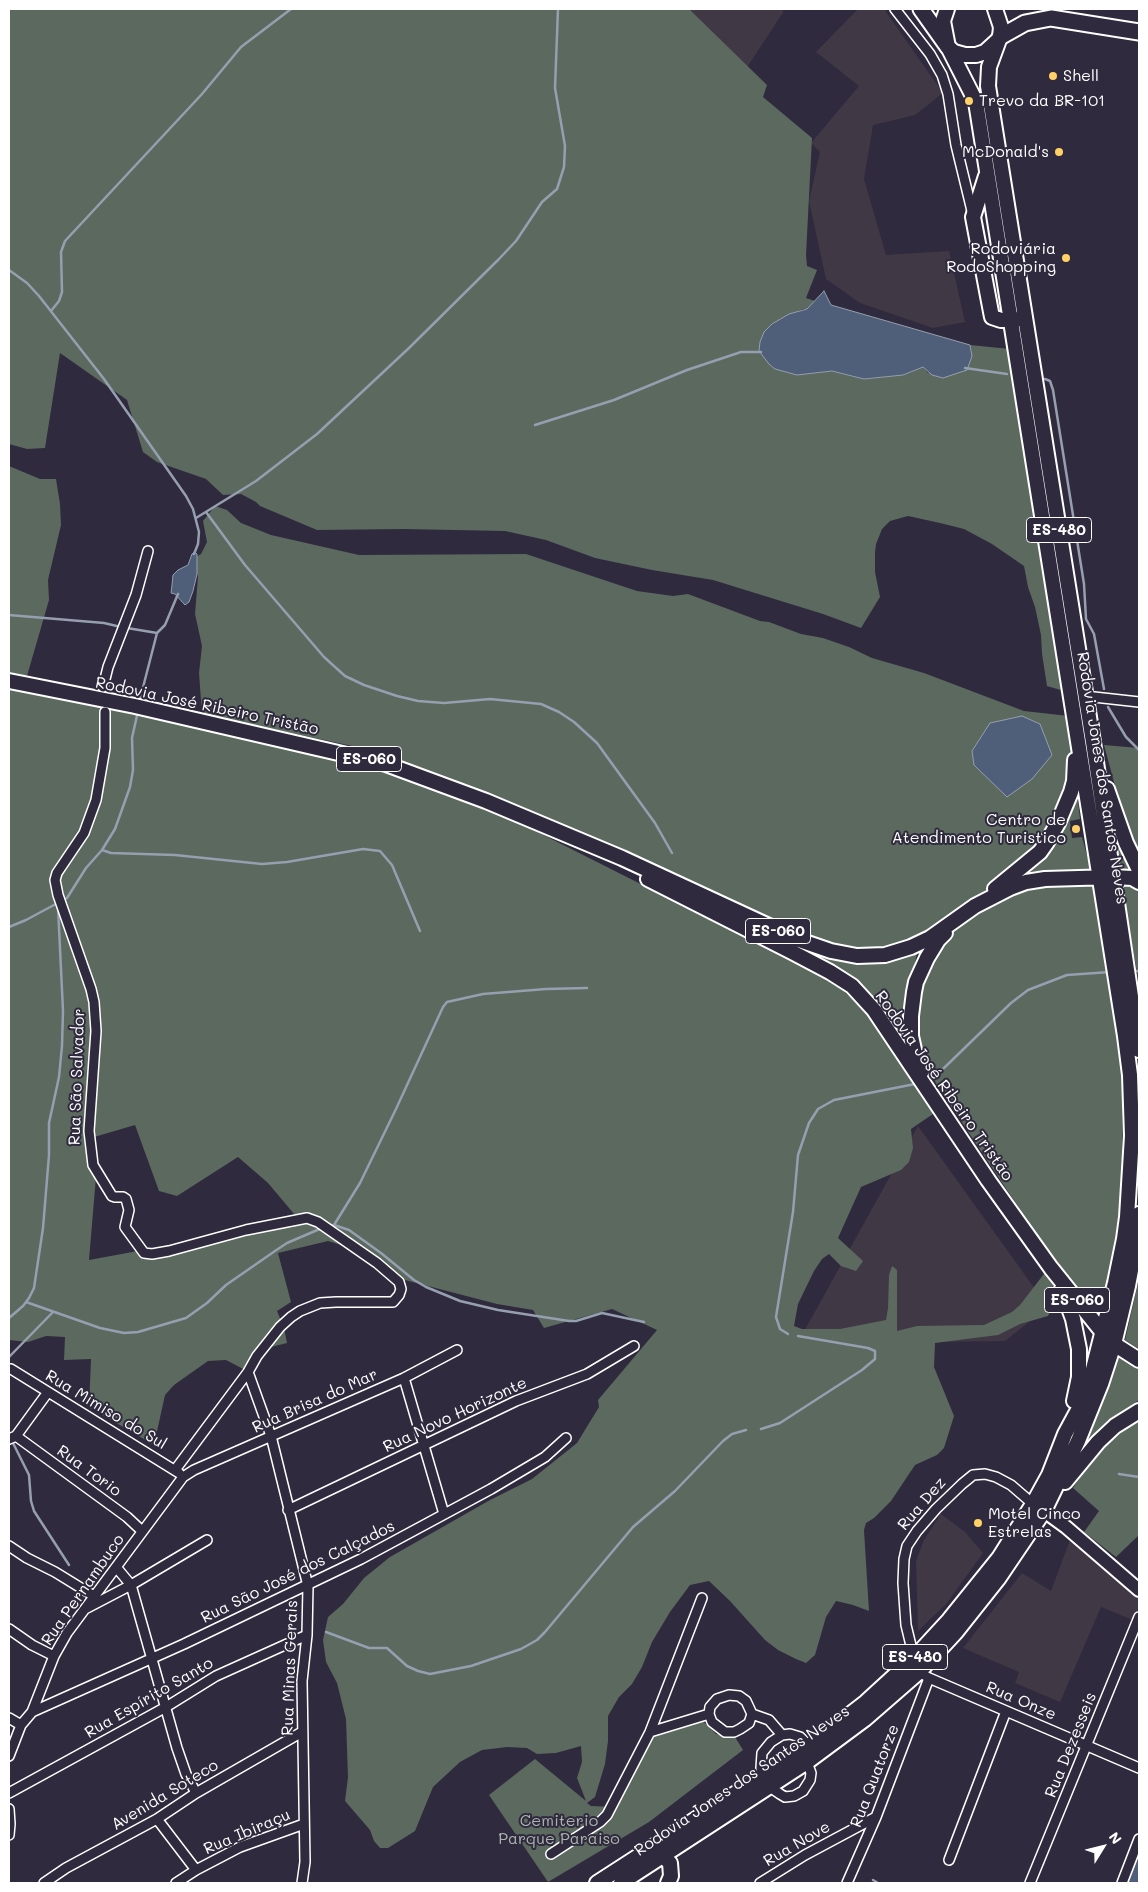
<!DOCTYPE html>
<html>
<head>
<meta charset="utf-8">
<style>
	body { margin:0 }
	#map { position:relative; width:1148px; height:1892px; overflow:hidden; background:#2f2a3d; font-family:Mali,sans-serif }
	canvas { display:block }
	.frame { position:absolute; inset:0; border:10px solid #fff; pointer-events:none }
	.north { position:absolute; left:1078px; top:1822px; width:50px; height:50px; -webkit-text-stroke:4px #2f2a3d; paint-order:stroke; rotate:54deg; font-size:14px; font-weight:700; line-height:20px; text-align:center; color:#fff }
	.north::after { content:''; display:block; margin:auto; width:18px; height:22px; background:#fff; clip-path:polygon(50% 0,100% 100%,50% 72%,0 100%) }
</style>
</head>
<body>
<div id="map">
<canvas width="1148" height="1892"></canvas>
<div class="frame"></div>
<div class="north">N</div>
</div>
<script>
const c = document.querySelector('canvas').getContext('2d');
c.lineJoin = 'round';
function paint(path, color) {
  c.fillStyle = color;
  c.fill(path, 'evenodd');
}
function shape(rows) {
  const path = new Path2D();
  for (const r of rows) {
    path.moveTo(r[0], r[1]);
    for (let i = 2; i < r.length; i += 2) path.lineTo(r[i], r[i + 1]);
  }
  return path;
}
function stroke(path, color, width, dash) {
  c.strokeStyle = color;
  c.lineWidth = width;
  c.lineCap = dash ? 'butt' : 'round';
  c.setLineDash(dash || []);
  c.stroke(path);
}
function drawText(font, color, halo, rows, align = 'center') {
  c.font = font + ' Mali,sans-serif';
  c.lineWidth = 4;
  c.setLineDash([]);
  c.textBaseline = 'middle';
  c.strokeStyle = halo;
  c.fillStyle = color;
  for (const [text, x, y, turn = 0] of rows) {
    c.save();
    c.translate(x, y);
    c.rotate((+turn || 0) * Math.PI / 180);
    c.textAlign = isNaN(turn) ? turn : align;
    if (halo) c.strokeText(text, 0, 0);
    c.fillText(text, 0, 0);
    c.restore();
  }
}
const built = shape([
	[670,9,779,9,784,11,738,81],
	[858,9,884,9,943,93,915,115,873,125,864,179,886,255,949,251,965,322,933,328,860,303,826,279,809,201,820,152,811,143,859,86,816,52],
	[918,1126,1048,1307,1005,1341,797,1344],
	[941,1514,965,1532,983,1553,947,1603,918,1631,916,1561,924,1540],
	[1070,1540,1139,1600,1139,1608,1133,1620,1101,1607,1060,1702,1015,1683,1019,1672,963,1648,1022,1573,1051,1591]
]);
const green = shape([
	[9,9,689,9,767,85,763,97,812,138,806,255,807,266,817,270,806,298,815,301,807,309,803,309,772,324,769,364,775,369,797,375,832,371,864,379,903,375,923,367,928,373,972,356,970,345,1010,349,1064,691,1047,686,1042,654,1041,635,1035,607,1028,587,1024,566,992,544,964,529,940,523,908,516,890,521,882,529,876,544,875,553,875,572,880,597,861,628,823,614,713,580,652,570,595,558,546,540,505,531,404,529,317,530,260,506,256,502,241,494,223,495,206,479,157,462,143,452,127,400,60,353,45,448,27,449,9,444],
	[1019,322,1039,449,1107,870,1103,871,1013,323],
	[9,466,40,479,56,479,60,504,61,525,48,580,49,600,27,676,9,672],
	[215,506,227,510,241,523,271,535,359,555,526,554,637,591,673,596,688,594,760,621,769,622,801,634,823,638,849,647,872,658,924,673,1024,711,1069,716,1073,736,1071,772,1054,823,1026,859,928,935,868,953,824,945,612,847,506,801,431,773,357,747,202,714,199,673,202,646,195,614,198,577,194,558,201,554,207,542,203,521],
	[9,684,354,759,500,813,813,971,844,991,871,1018,894,1048,930,1102,933,1114,911,1129,913,1148,909,1162,901,1170,861,1187,838,1238,863,1261,856,1271,841,1266,829,1254,822,1259,814,1271,798,1304,794,1326,802,1329,840,1329,886,1320,888,1308,889,1275,892,1266,897,1270,897,1331,917,1326,984,1325,1012,1312,1020,1305,1047,1270,1055,1281,1050,1293,1054,1303,1048,1316,1020,1324,998,1335,935,1343,934,1367,954,1416,944,1448,937,1455,915,1465,891,1501,874,1518,866,1523,864,1530,869,1611,853,1605,836,1601,826,1617,815,1655,806,1663,796,1659,778,1650,765,1640,730,1601,709,1581,690,1585,670,1612,652,1642,642,1667,632,1684,619,1697,608,1716,608,1741,605,1764,595,1797,587,1803,591,1806,613,1807,649,1736,702,1720,716,1734,735,1737,743,1750,649,1822,548,1882,489,1795,535,1759,586,1801,577,1778,582,1762,581,1746,556,1753,537,1754,527,1748,507,1747,482,1750,460,1762,433,1787,415,1831,388,1848,380,1848,374,1841,370,1830,345,1801,348,1777,346,1719,337,1683,326,1662,323,1640,328,1617,343,1604,364,1578,390,1557,490,1500,532,1479,577,1443,599,1407,598,1400,657,1330,612,1309,544,1328,533,1310,497,1304,401,1279,348,1247,328,1241,278,1253,291,1302,277,1311,284,1328,287,1343,259,1350,247,1371,226,1360,208,1361,174,1385,165,1395,154,1445,89,1407,91,1359,64,1360,65,1337,46,1336,28,1342,9,1340],
	[135,1125,159,1191,177,1196,238,1157,268,1183,300,1221,89,1260,96,1177,84,1140],
	[1104,745,1139,748,1139,857,1126,827],
	[1077,793,1080,819,1070,821,1072,838,1082,837,1091,870,1023,872],
	[1120,844,1136,873,1120,871,1117,848],
	[1092,880,1099,888,1122,1075,1123,1183,1117,1239,1105,1294,1098,1317,1057,1265,937,1085,926,1064,917,1034,917,1004,927,968,945,936,973,912,1010,893,1044,884],
	[1129,882,1139,887,1139,983,1121,884],
	[819,951,891,958,917,953,909,992,902,1037,860,985,816,958,815,954],
	[1139,1279,1139,1349,1125,1340],
	[1118,1354,1139,1366,1139,1400,1108,1420,1082,1448],
	[1139,1421,1139,1537,1138,1536,1116,1557,1084,1532,1099,1511,1073,1488,1087,1467,1105,1446,1131,1425]
]);
const water = shape([
	[824,291,831,305,970,345,972,356,967,370,943,378,932,375,923,367,903,375,864,379,832,371,797,375,775,369,769,364,759,351,760,342,764,332,772,324,789,314,807,309,824,291],
	[195,552,197,554,197,574,193,591,189,602,185,605,175,594,171,593,172,585,173,575,178,570,188,565,192,554,195,552],
	[1022,716,1040,724,1052,755,1032,779,1007,797,974,765,972,751,990,723,1022,716],
	[1139,1854,1139,1883,1128,1883,1139,1854]
]);
const stream = shape([
	[9,270,27,283,39,296,104,379,186,496,193,509,199,532,198,544,194,554],
	[51,311,59,301,62,292,61,252,65,241,202,94,241,47,291,9],
	[965,368,1007,374],
	[1045,379,1050,381,1053,390,1084,584,1086,619,1094,634,1104,689],
	[535,425,614,400,687,370,741,352,761,352],
	[206,512,245,565,324,657,345,676,364,685,397,696,418,701,444,703,490,699,541,704,559,712,574,722,597,743,655,823,672,853],
	[196,518,256,481,317,434,409,348,499,259,516,241,542,202,557,189,564,167,565,146,555,88,558,9],
	[9,615,104,623,121,627],
	[127,628,157,633],
	[139,703,157,633,165,625,178,594],
	[1108,707,1126,737,1139,750],
	[102,850,111,853,175,855,262,864,287,862,363,849,380,851,392,865,420,931],
	[9,927,26,920,67,898,86,868,102,850,115,829,130,787,133,770,132,738,138,711],
	[1131,971,1139,971],
	[931,1076,944,1068,1011,1003,1028,990,1067,975,1110,972],
	[334,1225,360,1183,396,1109,443,1007,447,1002,483,994,546,989,587,988],
	[329,1226,334,1225,349,1230,381,1253,414,1280,426,1287,460,1301,498,1310,569,1321,576,1321,602,1313,644,1322],
	[26,1302,100,1328,124,1333,138,1332,186,1318,207,1303,226,1285,275,1251,287,1243,322,1228],
	[9,1318,23,1306,29,1298,34,1288,43,1228,49,1155,49,1123,59,1077,62,1046,63,1011,58,907],
	[788,1334,780,1329,776,1317,793,1212,798,1155,809,1123,818,1109,834,1100,915,1084],
	[9,1357,53,1312],
	[761,1429,780,1423,862,1370,875,1359,875,1351,868,1348,798,1336],
	[12,1441,29,1475,31,1501,34,1511,69,1565],
	[1119,1474,1139,1477],
	[326,1632,369,1648,387,1648,407,1666,418,1671,430,1674,471,1666,521,1649,537,1640,545,1632,633,1527,675,1491,723,1441,732,1434,746,1430],
	[873,1880,878,1883]
]);
const street = shape([
	[895,9,930,54,942,75,948,94,956,145,973,215],
	[103,687,108,667,136,595,148,551],
	[1085,696,1139,702],
	[105,712,105,748,96,800,84,833,57,873,55,880,58,895,91,989,94,1002,96,1031,89,1131,93,1165,112,1196,115,1197,123,1197,126,1199,129,1210,125,1227,144,1253,152,1254,169,1251,246,1230,307,1218,318,1222,377,1263,399,1282,401,1289,399,1295,393,1302,336,1302,320,1303,300,1311,291,1317,280,1327,257,1356,248,1372,175,1470],
	[11,1369,179,1473],
	[248,1372,271,1436,308,1586,307,1635,302,1681,305,1862,302,1883],
	[404,1378,444,1514],
	[16,1436,127,1517,142,1531],
	[9,1439,16,1436,48,1392],
	[288,1510,516,1401,587,1374,634,1346],
	[9,1546,27,1558,55,1572,94,1596],
	[116,1567,131,1585,177,1748,186,1774,196,1793],
	[87,1608,131,1585,207,1540],
	[9,1629,32,1645,54,1656],
	[914,1658,906,1625,903,1583,904,1559,907,1546,917,1531,936,1509,962,1484,973,1475,985,1474,996,1477,1011,1485,1033,1504],
	[919,1672,929,1678,1139,1768],
	[729,1695,739,1696,746,1701,752,1714,749,1723,740,1729,734,1732,725,1732,712,1722,709,1714,710,1707,717,1699,729,1695],
	[32,1712,184,1644,361,1559,491,1489,545,1457,566,1438],
	[752,1714,769,1720,782,1735],
	[9,1718,21,1725],
	[650,1732,709,1714],
	[9,1756,21,1725,32,1712,54,1656,67,1633,183,1477,194,1470,404,1378,457,1350],
	[807,1762,811,1773,810,1780,803,1791,794,1796,785,1797,780,1794,770,1787,763,1776,761,1768,762,1753,771,1742,782,1735,790,1734,800,1737,809,1746],
	[9,1793,166,1707,216,1676,307,1635],
	[9,1809,10,1824,9,1835],
	[157,1819,196,1870],
	[551,1854,600,1822,607,1815,650,1732,702,1598],
	[949,1860,1006,1711],
	[44,1883,66,1868,157,1819,196,1793,302,1732],
	[176,1883,196,1870,240,1847,304,1824],
	[760,1883,805,1855,876,1817],
	[847,1883,876,1817,929,1678],
	[1030,1883,1139,1617],
	[1122,1883,1139,1839]
]);
const secondary = shape([
	[1044,1511,1066,1527,1139,1590]
]);
const primary = shape([
	[995,9,1001,27,1000,37,989,67,988,86,1093,742,1139,1050],
	[948,47,954,52,965,55,976,55,985,52,997,41],
	[986,176,973,217,991,312,992,317,1001,320,1018,319],
	[9,681,135,706,386,764,486,801,622,858,799,940,831,951,857,956,885,955,911,947,930,938,975,906,1010,888,1026,882,1045,879,1113,877,1132,878,1139,882],
	[1107,789,1126,843,1139,870],
	[648,879,792,952,830,972,852,986,874,1010,988,1180,1051,1268,1104,1334,1114,1344,1139,1360],
	[995,889,1040,852,1047,842,1058,823,1071,792,1074,781,1075,760],
	[922,1071,916,1059,911,1036,911,1016,914,992,916,982,927,958,938,940,945,933],
	[1062,1289,1073,1319,1079,1349,1079,1377,1074,1401],
	[1065,1482,1098,1442,1115,1426,1139,1411],
	[657,1850,670,1863,671,1876,668,1883],
	[597,1883,809,1746,866,1702,914,1658,949,1620,999,1558,1033,1504,1049,1475,1065,1434,1078,1410,1091,1377,1115,1283,1124,1239,1127,1217,1132,1136,1130,1075,1125,1036,976,102,948,47,943,21,947,9],
	[621,1883,807,1762,865,1719,919,1672,956,1632,998,1579,1044,1511,1078,1441,1101,1384,1114,1344,1128,1286,1133,1260,1139,1214]
]);
const highway = shape([
	[921,9,948,47],
	[1000,37,1025,23,1051,18,1139,32]
]);
const markers = [
	[1053,76,5,"#ffd166"],
	[969,101,5,"#ffd166"],
	[1059,152,5,"#ffd166"],
	[1066,258,5,"#ffd166"],
	[1076,829,5,"#ffd166"],
	[978,1523,5,"#ffd166"]
];
const shields = [
	[1059,530,65],
	[369,759,65],
	[778,931,65],
	[1077,1300,65],
	[915,1657,65]
];
const shieldNames = [
	["ES-480",1059,530],
	["ES-060",369,759],
	["ES-060",778,931],
	["ES-060",1077,1300],
	["ES-480",915,1657]
];
const poiNames = [
	["Shell",1063,76],
	["Trevo da BR-101",979,101],
	["McDonald's",1049,152,"right"],
	["Rodoviária",1056,249,"right"],
	["RodoShopping",1056,267,"right"],
	["Centro de",1066,820,"right"],
	["Atendimento Turistico",1066,838,"right"],
	["Motel Cinco",988,1514],
	["Estrelas",988,1532]
];
const streetNames = [
	["Rodovia José Ribeiro Tristão",207,706,12],
	["Rodovia Jones dos Santos Neves",1102,778,81],
	["Rua São Salvador",77,1077,-88],
	["Rodovia José Ribeiro Tristão",944,1086,55],
	["Rua Brisa do Mar",315,1401,-24],
	["Rua Mimiso do Sul",106,1410,31],
	["Rua Novo Horizonte",455,1415,-25],
	["Rua Torio",89,1471,36],
	["Rua Dez",922,1504,-49],
	["Rua São José dos Calçados",298,1572,-26],
	["Rua Pernambuco",83,1590,-55],
	["Rua Minas Gerais",290,1668,-88],
	["Rua Espírito Santo",149,1698,-30],
	["Rua Onze",1021,1701,23],
	["Rua Dezesseis",1071,1745,-68],
	["Rua Quatorze",875,1776,-69],
	["Rodovia Jones dos Santos Neves",742,1781,-34],
	["Avenida Soteco",165,1795,-31],
	["Rua Ibiraçu",247,1832,-23],
	["Rua Nove",797,1844,-30]
];
const parkNames = [
	["Cemiterio",559,1821],
	["Parque Paraiso",559,1839]
];
paint(built, '#413845');
paint(green, '#5b695f');
paint(water, '#4f5f79');
stroke(water, '#959faf', 1);
stroke(stream, '#959faf', 2.5);
stroke(street, '#fff', 12);
stroke(secondary, '#fff', 16);
stroke(primary, '#fff', 18);
stroke(highway, '#fff', 19);
stroke(street, '#2f2a3d', 9);
stroke(secondary, '#2f2a3d', 12);
stroke(primary, '#2f2a3d', 14);
stroke(highway, '#2f2a3d', 15);
for (const [x, y, r, color] of markers) {
  const dot = new Path2D();
  dot.arc(x, y, r, 0, 2 * Math.PI);
  c.fillStyle = color;
  c.fill(dot);
  stroke(dot, '#2f2a3d', 2);
}
for (const [x, y, w] of shields) {
  const box = new Path2D();
  box.roundRect(x - w / 2, y - 12.5, w, 25, 4);
  c.fillStyle = '#2f2a3d';
  c.fill(box);
  stroke(box, '#fff', 1);
}
drawText('bold 15px', '#fff', null, shieldNames);
drawText('16px', '#fff', '#2f2a3d', poiNames, 'left');
drawText('16px', '#fff', '#2f2a3d', streetNames);
drawText('16px', '#adb4af', '#2f2a3d', parkNames);
</script>
</body>
</html>
